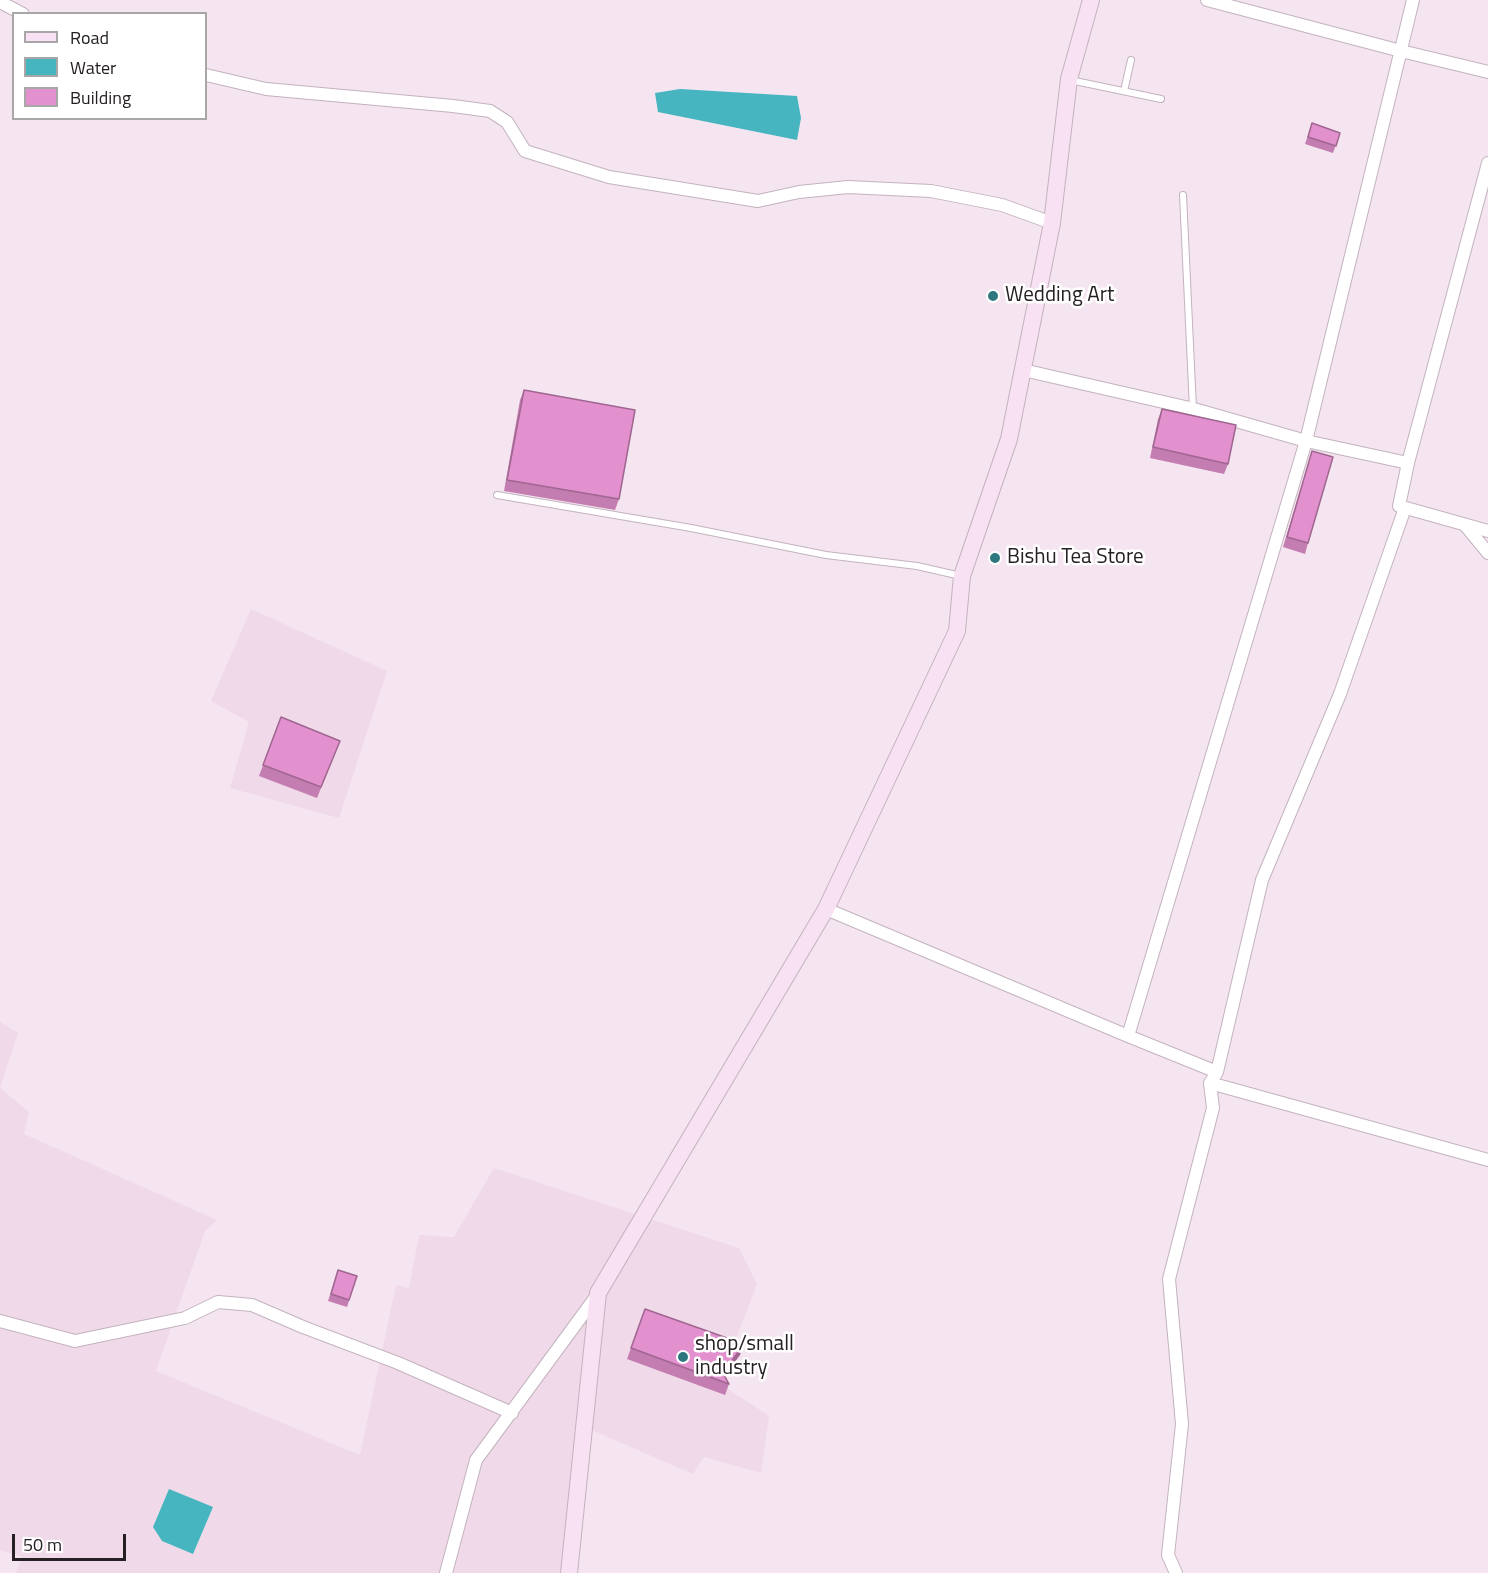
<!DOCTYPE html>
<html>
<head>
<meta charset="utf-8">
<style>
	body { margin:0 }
	#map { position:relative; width:1488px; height:1573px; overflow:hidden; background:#f5e5f0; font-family:"Titillium Web",sans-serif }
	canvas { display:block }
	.legend { position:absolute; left:12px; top:12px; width:195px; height:108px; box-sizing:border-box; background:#fff; border:2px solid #a8a6a7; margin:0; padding:8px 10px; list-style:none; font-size:18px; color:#262024 }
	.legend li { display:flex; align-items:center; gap:12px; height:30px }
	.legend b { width:30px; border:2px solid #a8a6a7 }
	.scale { position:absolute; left:12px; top:1534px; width:114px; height:27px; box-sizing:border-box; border:3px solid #262024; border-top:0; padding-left:8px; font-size:18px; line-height:21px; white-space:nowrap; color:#262024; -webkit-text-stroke:4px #fff; paint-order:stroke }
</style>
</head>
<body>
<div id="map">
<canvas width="1488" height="1573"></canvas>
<ul class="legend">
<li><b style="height:8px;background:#f8e1f2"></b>Road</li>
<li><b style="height:16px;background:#46b5c0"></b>Water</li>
<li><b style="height:16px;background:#e391ce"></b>Building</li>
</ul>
<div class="scale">50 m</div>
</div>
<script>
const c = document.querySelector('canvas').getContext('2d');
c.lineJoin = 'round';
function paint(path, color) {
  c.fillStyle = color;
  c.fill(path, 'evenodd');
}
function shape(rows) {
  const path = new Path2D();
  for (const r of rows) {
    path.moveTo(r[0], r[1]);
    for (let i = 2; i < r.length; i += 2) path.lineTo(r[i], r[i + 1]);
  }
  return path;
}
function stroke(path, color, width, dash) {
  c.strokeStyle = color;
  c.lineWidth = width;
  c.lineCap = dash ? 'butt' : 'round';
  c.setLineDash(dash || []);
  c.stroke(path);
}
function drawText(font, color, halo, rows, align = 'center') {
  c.font = font + ' "Titillium Web",sans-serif';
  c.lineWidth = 5;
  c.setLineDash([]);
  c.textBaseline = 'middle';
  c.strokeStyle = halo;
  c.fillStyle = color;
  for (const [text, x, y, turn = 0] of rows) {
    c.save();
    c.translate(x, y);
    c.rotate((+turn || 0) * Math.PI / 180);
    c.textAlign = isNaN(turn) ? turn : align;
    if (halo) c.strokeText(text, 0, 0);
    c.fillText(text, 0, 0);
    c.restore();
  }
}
const built = shape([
	[251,609,387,671,339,818,230,788,249,722,211,701],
	[0,1022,18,1033,0,1088,29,1112,24,1134,217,1220,205,1231,156,1371,360,1455,396,1285,409,1288,419,1235,454,1237,494,1168,739,1248,757,1284,719,1383,769,1416,761,1473,704,1457,693,1474,589,1429,571,1573,16,1573,22,1557,0,1550]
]);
const water = shape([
	[680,89,797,96,801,118,797,140,658,112,655,93],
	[169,1489,213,1507,193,1554,162,1541,153,1527]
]);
const service = shape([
	[1070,80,1161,99],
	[1124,91,1131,60],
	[1183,195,1193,409],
	[497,495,691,528,826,555,917,566,961,576]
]);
const minor = shape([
	[1207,0,1401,51,1488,72],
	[0,2,23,14],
	[206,75,266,89,453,106,490,111,507,122,525,151,609,177,758,201,799,192,848,187,931,191,1002,205,1052,223],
	[1488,163,1408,463,1399,506,1488,531],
	[1023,370,1194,409,1306,441,1408,463],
	[1465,525,1488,553],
	[826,909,1128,1036,1217,1072],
	[1128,1036,1306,441,1413,0],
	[1210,1083,1488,1160],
	[0,1321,75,1341,185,1318,218,1302,252,1305,303,1327,398,1363,512,1413],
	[446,1573,476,1460,598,1294],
	[1176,1573,1168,1555,1182,1424,1169,1279,1213,1108,1210,1083,1217,1072,1262,880,1340,694,1405,508]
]);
const secondary = shape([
	[569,1573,598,1293,826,909,957,631,962,576,1009,439,1052,223,1069,79,1091,0]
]);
const wall = shape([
	[1312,123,1340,133,1333,153,1305,144],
	[524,390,619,499,615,510,504,491,520,400],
	[1162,409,1228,464,1224,474,1150,458,1158,419],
	[1312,451,1308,543,1305,554,1283,547],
	[281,717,340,741,317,798,259,776],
	[338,1270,357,1276,347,1307,328,1301],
	[645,1309,740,1355,724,1376,729,1384,725,1395,627,1359]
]);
const shadedWall = shape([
	[744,1344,740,1355,720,1381,723,1373]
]);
const building = shape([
	[1312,123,1340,133,1336,146,1308,137,1312,123],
	[524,390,635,410,619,499,507,480,524,390],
	[1162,409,1236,425,1228,464,1153,447,1162,409],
	[1312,451,1333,457,1308,543,1287,537,1312,451],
	[281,717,340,741,321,787,263,765,281,717],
	[338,1270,357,1276,349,1300,331,1294,338,1270],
	[645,1309,744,1344,723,1373,729,1384,631,1348,645,1309]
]);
const markers = [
	[993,296,6,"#2e777e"],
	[995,558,6,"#2e777e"],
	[683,1357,6,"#2e777e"]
];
const poiNames = [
	["Wedding Art",1005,296],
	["Bishu Tea Store",1007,558],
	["shop/small",695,1345],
	["industry",695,1369]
];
paint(built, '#f0d9e9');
paint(water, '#46b5c0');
stroke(service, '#c3b3be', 8);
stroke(minor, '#c3b3be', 14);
stroke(secondary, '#c3b3be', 18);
stroke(service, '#fff', 6);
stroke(minor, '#fff', 12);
stroke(secondary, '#f8e1f2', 16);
paint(wall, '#c37db1');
paint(shadedWall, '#9f6690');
paint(building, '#e391ce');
stroke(building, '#9f6690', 1.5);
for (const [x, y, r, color] of markers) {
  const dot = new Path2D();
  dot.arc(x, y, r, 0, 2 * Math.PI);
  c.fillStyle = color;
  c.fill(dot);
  stroke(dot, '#fff', 2);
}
drawText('21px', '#262024', '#fff', poiNames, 'left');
</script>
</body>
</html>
